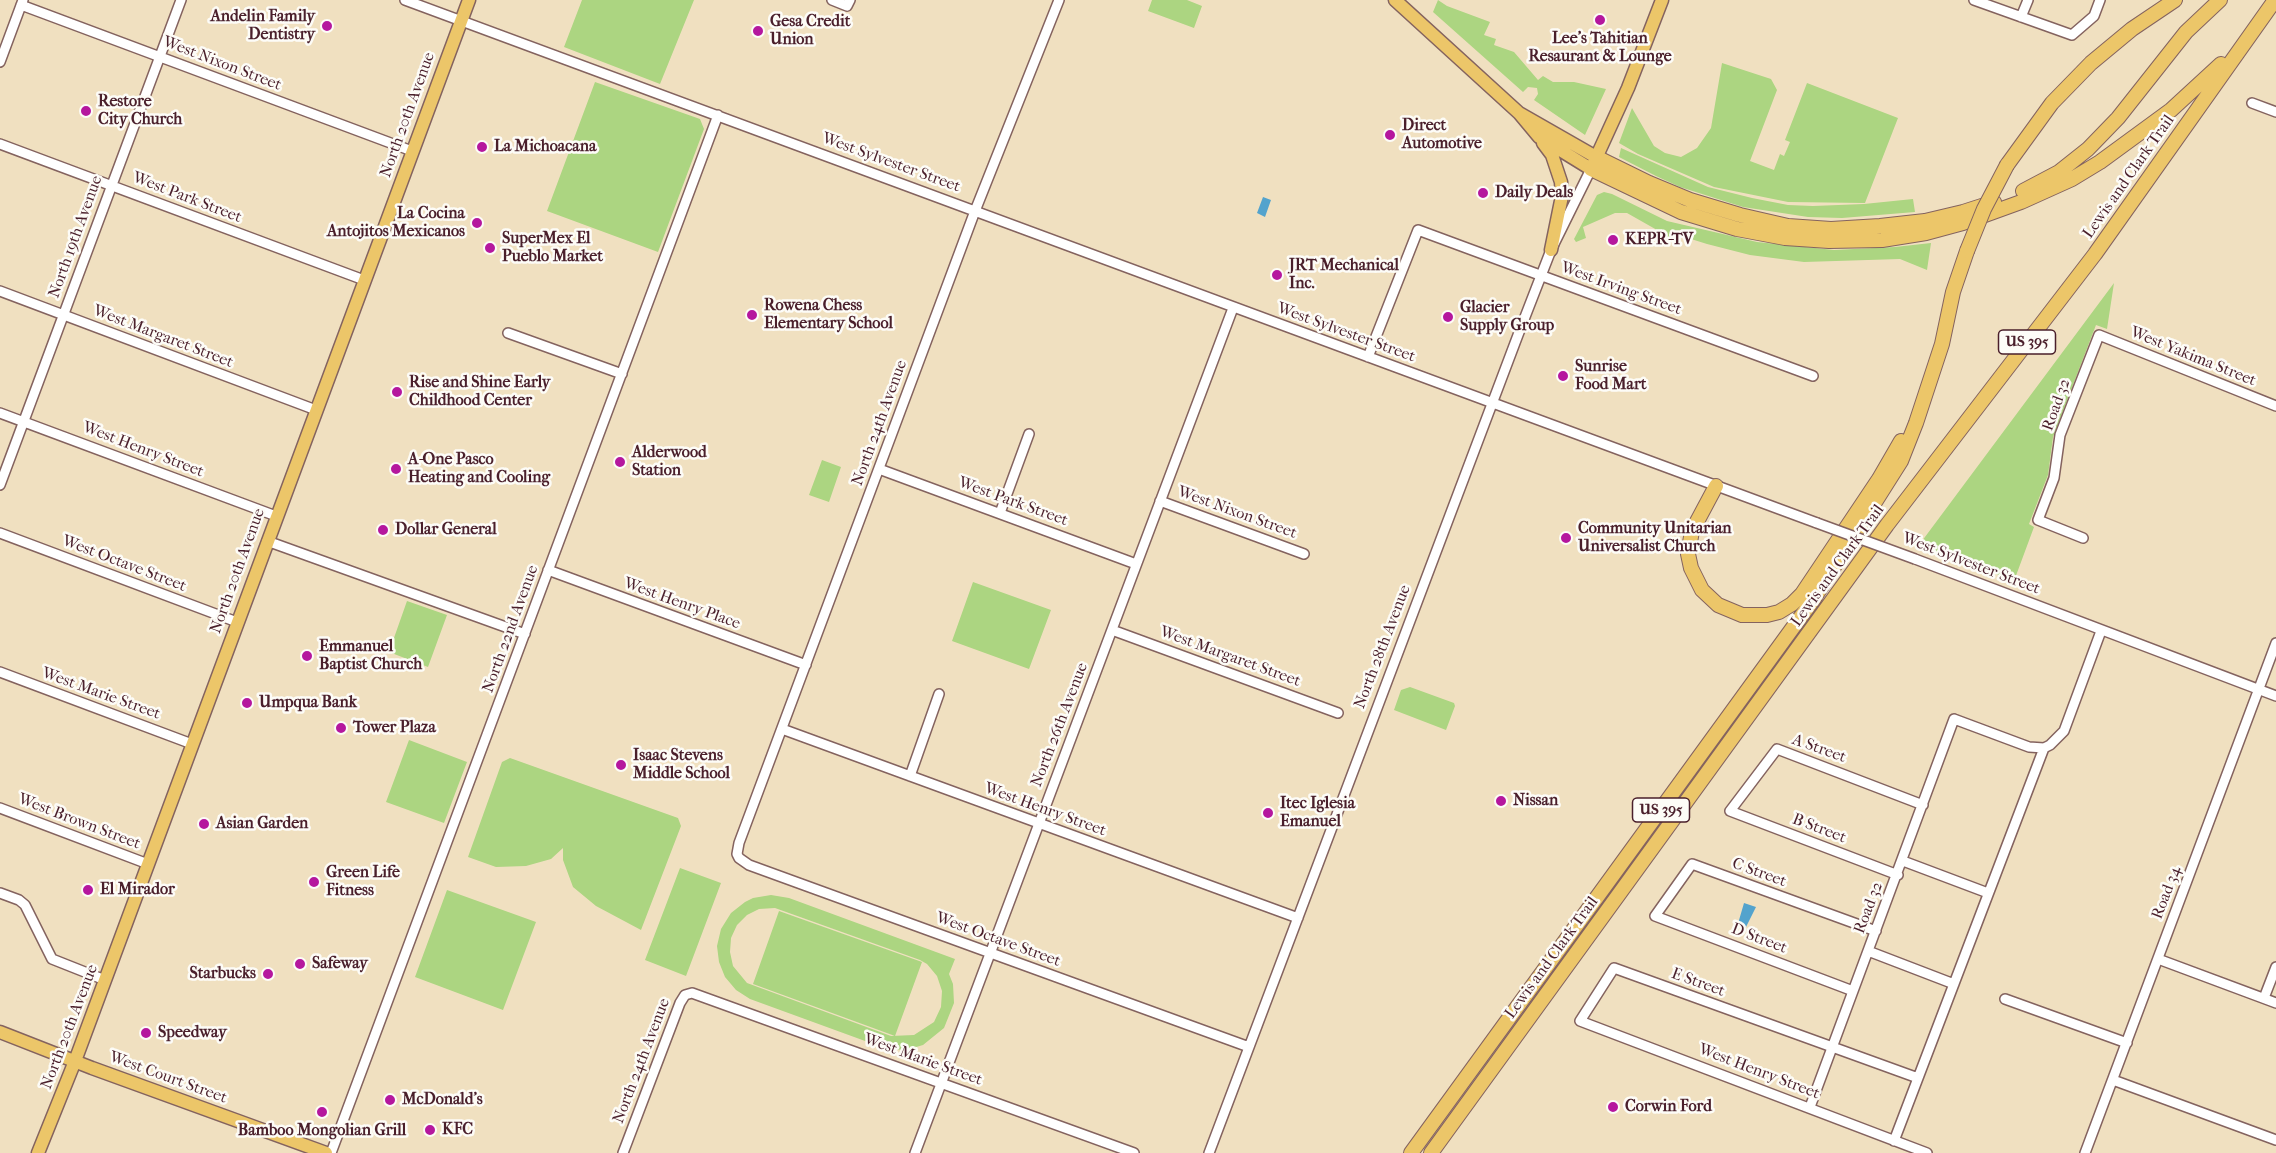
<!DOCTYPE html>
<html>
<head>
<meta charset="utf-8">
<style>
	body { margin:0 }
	canvas { display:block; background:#f0e0c0 }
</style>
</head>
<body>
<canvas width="2276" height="1153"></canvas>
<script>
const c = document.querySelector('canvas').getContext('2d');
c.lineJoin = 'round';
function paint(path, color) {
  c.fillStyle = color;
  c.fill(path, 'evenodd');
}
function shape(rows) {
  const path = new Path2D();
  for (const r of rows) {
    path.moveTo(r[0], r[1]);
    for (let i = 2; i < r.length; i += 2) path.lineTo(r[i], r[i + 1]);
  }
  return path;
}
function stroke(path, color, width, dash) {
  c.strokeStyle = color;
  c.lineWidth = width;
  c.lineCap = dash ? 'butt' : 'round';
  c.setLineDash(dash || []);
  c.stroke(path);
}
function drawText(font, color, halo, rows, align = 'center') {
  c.font = font + ' "IM FELL French Canon",serif';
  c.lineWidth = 5;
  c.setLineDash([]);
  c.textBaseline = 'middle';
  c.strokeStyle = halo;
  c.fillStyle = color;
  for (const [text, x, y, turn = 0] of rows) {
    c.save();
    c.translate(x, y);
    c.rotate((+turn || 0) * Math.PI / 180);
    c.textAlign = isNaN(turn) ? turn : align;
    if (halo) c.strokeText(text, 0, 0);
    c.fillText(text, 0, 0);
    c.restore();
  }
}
const green = shape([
	[582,0,694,0,660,84,564,47],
	[1152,0,1187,0,1202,6,1194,28,1148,11],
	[1438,0,1447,6,1490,22,1484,35,1496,39,1494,45,1514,52,1538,80,1543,76,1553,82,1574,82,1606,89,1585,135,1534,100,1538,94,1537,88,1528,87,1523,92,1433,12],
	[1722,63,1771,79,1777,90,1750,161,1774,170,1780,154,1784,156,1790,142,1785,140,1807,83,1898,118,1865,203,1788,202,1714,187,1638,154,1619,143,1632,108,1654,146,1665,153,1681,157,1697,148,1711,128],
	[595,82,700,119,704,129,658,252,547,211],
	[1621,148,1708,187,1752,198,1788,205,1813,206,1864,204,1913,199,1915,212,1842,218,1808,217,1743,207,1680,187,1656,176,1619,157],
	[1604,192,1612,194,1667,221,1757,242,1834,250,1895,247,1931,243,1927,270,1900,259,1804,262,1750,255,1707,244,1691,239,1684,233,1665,242,1657,230,1627,213,1615,213,1583,227,1586,238,1576,242,1574,239,1597,195],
	[2114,283,2107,329,2096,325,2053,437,2048,475,2029,524,2034,527,2014,581,1919,545],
	[822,460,841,467,829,502,809,495],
	[973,582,1051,610,1029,669,952,641],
	[407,601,447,615,428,667,389,652],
	[1410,687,1454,703,1455,706,1446,730,1394,710,1401,690],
	[409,740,467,762,444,823,386,802],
	[510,758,678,818,681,826,641,930,596,906,573,887,563,860,563,848,551,859,526,866,496,867,468,857,502,762],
	[680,868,721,883,686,976,645,960],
	[447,890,536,922,503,1010,415,977],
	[771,895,789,898,955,959,949,974,953,984,954,1003,944,1028,923,1045,906,1050,887,1049,750,999,736,990,725,977,719,962,717,946,721,929,731,913,745,902,753,898],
	[775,908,920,960,927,964,937,976,942,991,941,1007,934,1022,914,1035,891,1036,747,983,733,966,730,952,731,938,737,925,747,915,759,909],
	[779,911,922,962,895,1036,753,984]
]);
const water = shape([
	[1263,197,1271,200,1265,217,1257,213],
	[1744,903,1756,907,1745,929,1737,927]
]);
const minor = shape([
	[405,0,1817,523],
	[832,0,847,6,850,0],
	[1059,0,975,211,739,843,737,854,739,858,749,865,1249,1047],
	[1974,0,2072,35,2094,16,2100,0],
	[21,5,412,151],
	[2021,17,2028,0],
	[0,62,23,0],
	[2252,103,2276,112],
	[0,144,364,280],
	[0,291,316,410],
	[508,333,622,374],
	[1368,357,1418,230,1813,376],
	[0,413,276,516],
	[879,469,1136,564],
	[0,485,181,0],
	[1160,501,1304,554],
	[1000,513,1029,434],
	[0,533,237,622],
	[2083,538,2038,520,2054,478,2060,435,2099,335,2276,406],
	[267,541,525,634],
	[1915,559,2276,696],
	[548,570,806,665],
	[1112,630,1338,713],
	[0,672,192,744],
	[782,729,1298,918],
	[910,776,939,694],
	[0,808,148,864],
	[1903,861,1988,893],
	[1898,875,1730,811,1777,749,1923,805],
	[0,893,19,900,25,905,52,959,105,980],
	[1868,951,1954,984],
	[2158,959,2276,1003],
	[1853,991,1655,916,1692,864,1876,931],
	[2264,998,2276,967],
	[2005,999,2127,1043],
	[1918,1078,1614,968,1580,1021,1927,1153],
	[2113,1080,2276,1140],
	[1810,1107,1954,719,2029,747,2044,748,2050,745,2064,731,2101,631],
	[1894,1141,2044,748],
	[331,1153,718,115],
	[623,1153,680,1003,685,995,692,993,1134,1153],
	[915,1153,1233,308],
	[1209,1153,1518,335,1551,250,1591,169],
	[2085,1153,2276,643]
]);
const major = shape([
	[1395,0,1519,113,1596,157],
	[1519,113,1539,137,1591,169,1628,88,1662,0],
	[1543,143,1552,155,1561,182,1562,196,1551,250],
	[0,1032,92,1068,326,1153],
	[38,1153,75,1061,469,0]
]);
const highway = shape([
	[1596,157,1649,183,1690,200,1740,215,1788,226,1831,229,1880,226,1925,221,1963,212,1994,202],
	[2007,165,2052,103,2091,63,2132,29,2175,0],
	[1591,169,1681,212,1737,229,1785,238,1829,241,1882,240,1926,233,1963,223,2021,202,2072,179,2100,162,2171,110,2221,64],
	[2023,191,2059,172,2088,149,2118,118,2186,32,2220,0],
	[1716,486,1692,531,1688,554,1691,568,1702,590,1718,605,1742,615,1767,615,1779,612,1792,604,1802,594,1879,479,1901,441],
	[1411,1153,1813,600,1901,461,1916,423,1942,344,1953,292,1967,251],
	[1431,1153,1887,525,2095,254,2275,0]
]);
const minorBridge = shape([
	[1817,523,1915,559]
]);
const highwayBridge = shape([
	[1967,251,1984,209,2007,165]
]);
const markers = [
	[1600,20,6,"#b5179e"],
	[327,26,6,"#b5179e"],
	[758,31,6,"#b5179e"],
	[86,111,6,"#b5179e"],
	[1390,135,6,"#b5179e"],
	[482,147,6,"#b5179e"],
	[1483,193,6,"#b5179e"],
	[477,223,6,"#b5179e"],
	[1613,240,6,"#b5179e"],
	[490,248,6,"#b5179e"],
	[1277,275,6,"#b5179e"],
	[752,315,6,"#b5179e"],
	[1448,317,6,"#b5179e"],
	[1563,376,6,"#b5179e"],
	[397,392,6,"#b5179e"],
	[620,462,6,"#b5179e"],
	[396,469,6,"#b5179e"],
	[383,530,6,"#b5179e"],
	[1566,538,6,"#b5179e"],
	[307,656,6,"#b5179e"],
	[247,703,6,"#b5179e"],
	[341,728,6,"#b5179e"],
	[621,765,6,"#b5179e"],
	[1501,801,6,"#b5179e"],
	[1268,813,6,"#b5179e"],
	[204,824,6,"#b5179e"],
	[314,882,6,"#b5179e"],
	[88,890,6,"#b5179e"],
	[300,964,6,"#b5179e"],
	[268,974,6,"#b5179e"],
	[146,1033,6,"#b5179e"],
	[390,1100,6,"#b5179e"],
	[1613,1107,6,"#b5179e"],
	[322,1112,6,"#b5179e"],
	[430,1130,6,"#b5179e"]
];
const shields = [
	[2027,342,57],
	[1661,810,57]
];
const shieldNames = [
	["US 395",2027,342],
	["US 395",1661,810]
];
const poiNames = [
	["Andelin Family",315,17,"right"],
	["Dentistry",315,35,"right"],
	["Gesa Credit",770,22],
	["Union",770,40],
	["Lee's Tahitian",1600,39,"center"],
	["Resaurant & Lounge",1600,57,"center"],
	["Restore",98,102],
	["City Church",98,120],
	["Direct",1402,126],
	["Automotive",1402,144],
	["La Michoacana",494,147],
	["Daily Deals",1495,193],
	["La Cocina",465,214,"right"],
	["Antojitos Mexicanos",465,232,"right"],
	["SuperMex El",502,239],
	["Pueblo Market",502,257],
	["KEPR-TV",1625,240],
	["JRT Mechanical",1289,266],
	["Inc.",1289,284],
	["Rowena Chess",764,306],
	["Elementary School",764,324],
	["Glacier",1460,308],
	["Supply Group",1460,326],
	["Sunrise",1575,367],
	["Food Mart",1575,385],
	["Rise and Shine Early",409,383],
	["Childhood Center",409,401],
	["Alderwood",632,453],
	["Station",632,471],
	["A-One Pasco",408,460],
	["Heating and Cooling",408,478],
	["Community Unitarian",1578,529],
	["Universalist Church",1578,547],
	["Dollar General",395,530],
	["Emmanuel",319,647],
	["Baptist Church",319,665],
	["Umpqua Bank",259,703],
	["Tower Plaza",353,728],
	["Isaac Stevens",633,756],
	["Middle School",633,774],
	["Nissan",1513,801],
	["Itec Iglesia",1280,804],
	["Emanuel",1280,822],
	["Asian Garden",216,824],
	["Green Life",326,873],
	["Fitness",326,891],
	["El Mirador",100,890],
	["Safeway",312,964],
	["Starbucks",256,974,"right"],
	["Speedway",158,1033],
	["McDonald's",402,1100],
	["Corwin Ford",1625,1107],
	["KFC",442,1130],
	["Bamboo Mongolian Grill",322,1131,"center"]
];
const streetNames = [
	["West Nixon Street",222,64,21],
	["North 20th Avenue",408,115,-70],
	["West Sylvester Street",891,163,20],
	["Lewis and Clark Trail",2129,177,-55],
	["West Park Street",187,198,21],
	["North 19th Avenue",76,237,-70],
	["West Irving Street",1621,289,20],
	["West Sylvester Street",1346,333,20],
	["West Margaret Street",163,337,21],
	["West Yakima Street",2193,357,22],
	["Road 32",2057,405,-70],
	["North 24th Avenue",880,423,-70],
	["West Henry Street",143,450,21],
	["West Park Street",1013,502,20],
	["West Nixon Street",1237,513,20],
	["West Octave Street",124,564,21],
	["West Sylvester Street",1971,564,21],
	["Lewis and Clark Trail",1838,566,-54],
	["North 20th Avenue",238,571,-70],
	["West Henry Place",682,604,20],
	["North 22nd Avenue",511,629,-70],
	["North 28th Avenue",1383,647,-69],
	["West Margaret Street",1230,657,20],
	["West Marie Street",101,694,20],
	["North 26th Avenue",1060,725,-69],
	["A Street",1819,749,20],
	["West Henry Street",1045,810,20],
	["West Brown Street",79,822,21],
	["B Street",1819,829,21],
	["C Street",1759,873,20],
	["Road 34",2167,893,-69],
	["Road 32",1869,908,-69],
	["D Street",1759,939,21],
	["West Octave Street",998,940,20],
	["Lewis and Clark Trail",1552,958,-54],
	["E Street",1698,983,20],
	["North 20th Avenue",70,1027,-69],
	["West Marie Street",923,1060,20],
	["North 24th Avenue",642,1061,-69],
	["West Henry Street",1759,1072,21],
	["West Court Street",168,1078,20]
];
paint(green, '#acd581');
paint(water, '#53a3cd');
stroke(minor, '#84635f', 12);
stroke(major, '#84635f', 15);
stroke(highway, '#84635f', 16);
stroke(minor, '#fff', 9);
stroke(major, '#ecc669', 12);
stroke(highway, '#ecc669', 14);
stroke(minorBridge, '#84635f', 12, []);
stroke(highwayBridge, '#84635f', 16, []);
stroke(minorBridge, '#fff', 9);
stroke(highwayBridge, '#ecc669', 14);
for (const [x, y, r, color] of markers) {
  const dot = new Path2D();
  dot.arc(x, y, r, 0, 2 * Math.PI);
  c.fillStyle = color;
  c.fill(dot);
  stroke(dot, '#fdfcf7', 2);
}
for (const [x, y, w] of shields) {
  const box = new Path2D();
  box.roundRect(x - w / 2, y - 12, w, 24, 4.5);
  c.fillStyle = '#fdfcf7';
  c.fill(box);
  stroke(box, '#4a1f2b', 1.5);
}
drawText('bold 15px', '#4a1f2b', null, shieldNames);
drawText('bold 16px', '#4a1f2b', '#fdfcf7', poiNames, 'left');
drawText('16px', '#4a1f2b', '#fdfcf7', streetNames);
</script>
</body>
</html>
